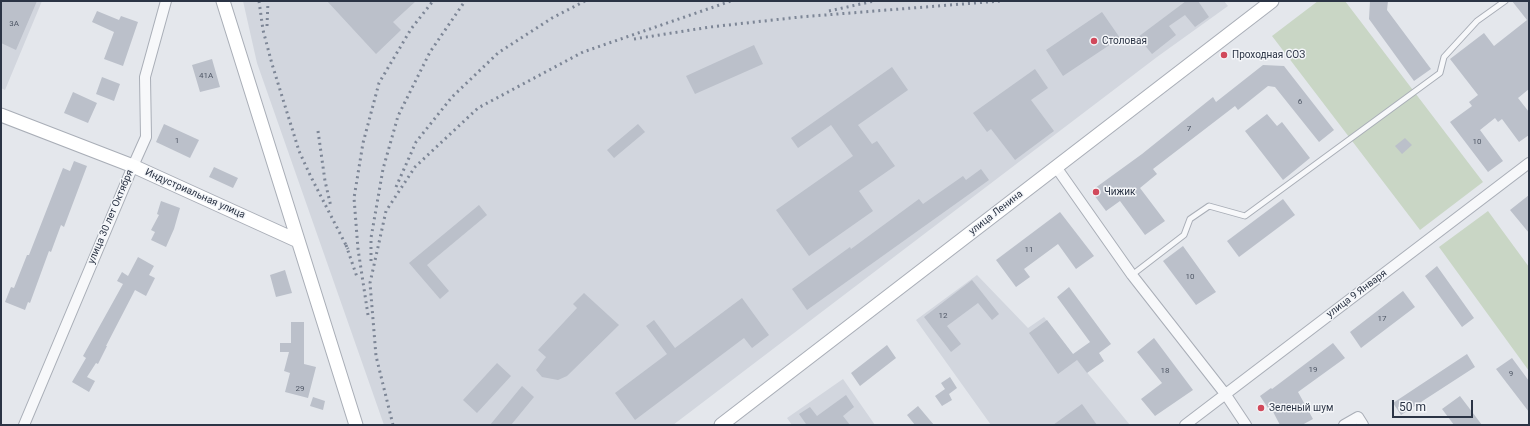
<!DOCTYPE html>
<html>
<head>
<meta charset="utf-8">
<style>
	body { margin:0 }
	#map { position:relative; width:1530px; height:426px; overflow:hidden; background:#e4e7ec; font-family:Roboto,sans-serif }
	canvas { display:block }
	.frame { position:absolute; inset:0; border:2px solid #2b3445; pointer-events:none }
	.scale { position:absolute; left:1392px; top:400px; width:81px; height:18px; box-sizing:border-box; border:2px solid #2b3445; border-top:0; padding-left:5px; font-size:12px; line-height:14px; white-space:nowrap; color:#2b3445; -webkit-text-stroke:3px #f4f6f9; paint-order:stroke }
</style>
</head>
<body>
<div id="map">
<canvas width="1530" height="426"></canvas>
<div class="frame"></div>
<div class="scale">50 m</div>
</div>
<script>
const c = document.querySelector('canvas').getContext('2d');
c.lineJoin = 'round';
function paint(path, color) {
  c.fillStyle = color;
  c.fill(path, 'evenodd');
}
function shape(rows) {
  const path = new Path2D();
  for (const r of rows) {
    path.moveTo(r[0], r[1]);
    for (let i = 2; i < r.length; i += 2) path.lineTo(r[i], r[i + 1]);
  }
  return path;
}
function stroke(path, color, width, dash) {
  c.strokeStyle = color;
  c.lineWidth = width;
  c.lineCap = dash ? 'butt' : 'round';
  c.setLineDash(dash || []);
  c.stroke(path);
}
function drawText(font, color, halo, rows, align = 'center') {
  c.font = font + ' Roboto,sans-serif';
  c.lineWidth = 3;
  c.setLineDash([]);
  c.textBaseline = 'middle';
  c.strokeStyle = halo;
  c.fillStyle = color;
  for (const [text, x, y, turn = 0] of rows) {
    c.save();
    c.translate(x, y);
    c.rotate((+turn || 0) * Math.PI / 180);
    c.textAlign = isNaN(turn) ? turn : align;
    if (halo) c.strokeText(text, 0, 0);
    c.fillText(text, 0, 0);
    c.restore();
  }
}
const built = shape([
	[1,1,42,1,5,90,1,88],
	[243,1,1224,1,1228,6,1157,57,673,425,384,425,257,63],
	[977,275,1028,328,1044,317,1085,370,1130,425,991,425,916,320],
	[843,379,875,425,792,425,787,418]
]);
const green = shape([
	[1318,1,1345,1,1483,182,1420,230,1272,36],
	[1488,211,1529,267,1529,371,1439,247]
]);
const building = shape([
	[2,1,37,1,16,50,1,43,1,4],
	[327,1,416,1,393,22,401,30,376,54],
	[1186,1,1198,1,1209,17,1195,27,1185,15,1169,26,1176,35,1152,54,1138,37],
	[1370,1,1388,1,1387,10,1431,69,1414,81,1369,19],
	[1512,1,1529,1,1529,89,1518,98,1529,112,1529,135,1519,142,1502,119,1498,122,1495,118,1480,130,1503,161,1488,172,1450,122,1472,106,1469,102,1478,95,1450,59,1484,33,1494,46,1527,20],
	[97,11,119,20,121,16,138,22,123,66,104,59,114,32,92,22],
	[1102,12,1120,38,1063,76,1046,50],
	[754,45,763,64,695,94,686,76],
	[212,59,220,87,200,92,192,65],
	[1263,65,1284,66,1334,130,1319,142,1275,87,1268,86,1238,110,1235,106,1153,169,1157,174,1140,188,1165,221,1145,235,1120,201,1106,211,1091,191,1142,154,1213,97,1216,102],
	[892,67,908,90,858,125,872,144,877,141,895,166,859,191,873,211,809,256,776,210,853,156,831,125,798,148,791,138],
	[1035,69,1048,88,1031,100,1054,131,1015,160,991,129,987,132,973,113],
	[102,77,120,84,114,101,96,94],
	[73,92,97,103,88,123,64,113],
	[1267,114,1277,126,1282,122,1310,158,1283,180,1245,131],
	[164,124,199,140,190,158,156,142],
	[638,124,645,132,614,158,607,150],
	[1405,138,1412,145,1402,154,1395,146],
	[74,161,87,166,64,227,61,225,51,252,49,251,30,303,28,302,25,310,5,302,11,287,14,288,27,255,29,255,63,168,70,171],
	[214,167,238,178,233,188,209,177],
	[981,169,989,180,807,310,792,289,850,247,851,249,919,199,923,204,963,176,966,180],
	[1529,195,1529,233,1510,210],
	[1283,199,1295,215,1239,257,1227,241],
	[161,201,180,208,174,229,166,247,151,240,155,232,151,230,159,215,157,214],
	[479,205,487,215,427,265,449,291,440,299,409,263],
	[1060,212,1094,256,1076,269,1058,244,1024,269,1030,277,1016,287,996,260],
	[1183,246,1216,292,1196,305,1163,261],
	[138,257,154,266,149,275,155,278,146,296,135,290,106,346,107,346,98,364,96,363,87,377,95,381,89,392,72,382,86,358,83,356,123,284,117,281,122,272,128,276],
	[1437,266,1474,318,1462,327,1425,276],
	[285,270,292,293,276,297,270,275],
	[972,280,999,314,992,320,978,303,947,326,961,344,951,352,924,317],
	[1069,287,1111,344,1099,353,1104,361,1087,373,1077,360,1058,374,1029,333,1047,320,1073,354,1090,342,1057,297],
	[1403,291,1415,307,1361,348,1350,332],
	[584,293,619,325,567,376,558,380,542,377,536,370,546,357,538,350,577,308,573,304],
	[742,298,769,335,752,348,744,338,635,420,615,393,667,354,646,326,654,320,675,348],
	[291,322,304,322,304,364,316,367,308,398,285,392,290,373,284,371,289,352,280,352,280,343,291,343],
	[1154,338,1193,390,1155,416,1141,399,1162,383,1137,352],
	[1333,343,1345,358,1298,392,1313,419,1302,425,1280,425,1270,406,1268,408,1260,396,1271,388,1272,389],
	[887,345,896,358,860,386,851,373],
	[1467,354,1475,367,1401,415,1393,403],
	[1512,358,1529,381,1529,412,1496,369],
	[497,363,511,376,477,413,463,400],
	[950,377,957,388,949,394,952,400,942,406,935,396,945,389,941,383],
	[522,386,534,397,511,425,490,425],
	[846,395,854,407,843,416,850,425,805,425,806,424,799,414,810,407,817,416],
	[1460,396,1482,425,1454,425,1442,409],
	[313,397,325,401,323,410,310,406],
	[1082,404,1097,425,1053,425],
	[918,406,934,425,915,425,907,415]
]);
const lane = shape([
	[1132,275,1184,235,1190,219,1209,206,1245,216,1440,73,1444,57,1477,21,1505,1]
]);
const street = shape([
	[1056,167,1132,275,1226,395,1246,425],
	[24,425,133,166,146,137,145,77,166,1],
	[1185,425,1529,163],
	[1344,425,1358,417,1363,425]
]);
const secondary = shape([
	[223,1,356,425],
	[1,115,133,166,298,241],
	[721,425,1272,1]
]);
const rail = shape([
	[259,1,263,30,272,64,299,151,311,177,348,249],
	[829,11,874,1],
	[267,26,268,1],
	[634,39,710,27,800,17,1000,1],
	[318,131,325,181,331,207],
	[396,187,416,142,452,97,498,53,552,18,585,1],
	[346,245,357,277],
	[371,261,371,238,383,169,398,116,430,52,465,1],
	[368,315,358,249,354,198,363,143,379,83,411,29,433,1],
	[393,425,376,356,370,283,386,211,415,167,478,108,583,52,731,1]
]);
const markers = [
	[1094,41,4,"#d1495b"],
	[1224,55,4,"#d1495b"],
	[1096,192,4,"#d1495b"],
	[1261,408,4,"#d1495b"]
];
const numberNames = [
	["3А",14,24],
	["41А",206,76],
	["6",1300,102],
	["7",1189,129],
	["1",177,141],
	["10",1477,142],
	["11",1029,250],
	["10",1190,277],
	["12",943,316],
	["17",1382,319],
	["19",1313,370],
	["18",1165,371],
	["9",1511,374],
	["29",300,389]
];
const poiNames = [
	["Столовая",1102,41],
	["Проходная СОЗ",1232,55],
	["Чижик",1104,192],
	["Зеленый шум",1269,408]
];
const streetNames = [
	["Индустриальная улица",195,194,24],
	["улица Ленина",996,213,-38],
	["улица 30 лет Октября",111,217,-67],
	["улица 9 Января",1357,294,-37]
];
paint(built, '#d2d6de');
paint(green, '#c9d6c5');
paint(building, '#bbc0ca');
stroke(lane, '#a9aeb7', 7);
stroke(street, '#a9aeb7', 12);
stroke(secondary, '#a9aeb7', 15);
stroke(lane, '#f7f8fa', 5);
stroke(street, '#f7f8fa', 10);
stroke(secondary, '#fff', 13);
stroke(rail, '#7d8696', 3, [2, 4]);
for (const [x, y, r, color] of markers) {
  const dot = new Path2D();
  dot.arc(x, y, r, 0, 2 * Math.PI);
  c.fillStyle = color;
  c.fill(dot);
  stroke(dot, '#f4f6f9', 1.5);
}
drawText('8px', '#4f5766', null, numberNames);
drawText('10px', '#2b3445', '#f4f6f9', poiNames, 'left');
drawText('10px', '#2b3445', '#f4f6f9', streetNames);
</script>
</body>
</html>
